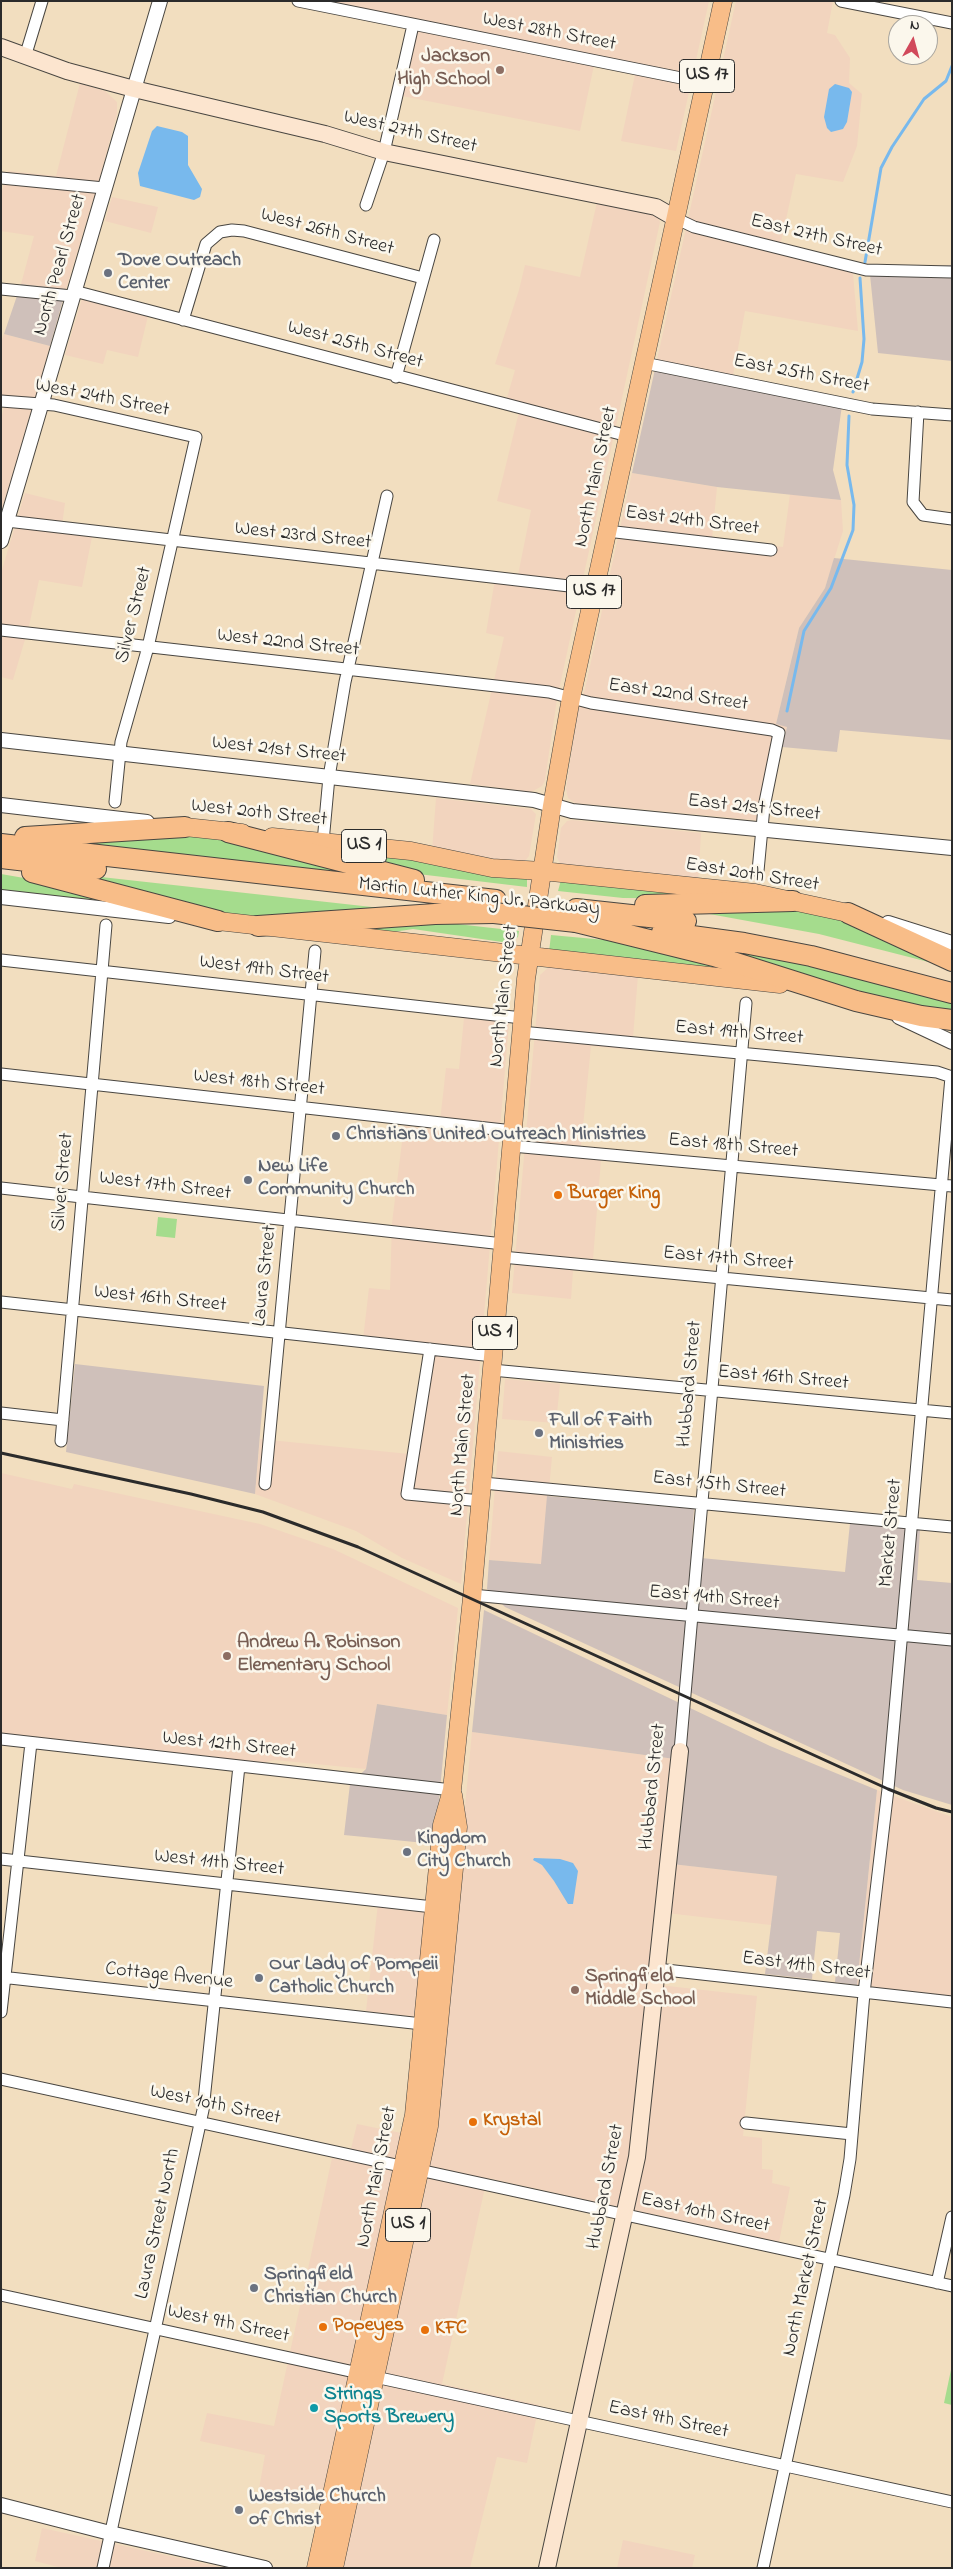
<!DOCTYPE html>
<html>
<head>
<meta charset="utf-8">
<style>
	body { margin:0 }
	#map { position:relative; width:953px; height:2569px; overflow:hidden; background:#f2debf; font-family:"Indie Flower",sans-serif }
	canvas { display:block }
	.frame { position:absolute; inset:0; border:2px solid #2b2b2b; pointer-events:none }
	.north { position:absolute; left:888px; top:15px; width:50px; height:50px; box-sizing:border-box; background:#fbf7ec; border:1px solid #a8a59f; border-radius:50%; rotate:7deg; font-size:14px; font-weight:700; line-height:20px; text-align:center; color:#2b2b2b }
	.north::after { content:''; display:block; margin:auto; width:18px; height:22px; background:#d1495b; clip-path:polygon(50% 0,100% 100%,50% 72%,0 100%) }
</style>
</head>
<body>
<div id="map">
<canvas width="953" height="2569"></canvas>
<div class="frame"></div>
<div class="north">N</div>
</div>
<script>
const c = document.querySelector('canvas').getContext('2d');
c.lineJoin = 'round';
function paint(path, color) {
  c.fillStyle = color;
  c.fill(path, 'evenodd');
}
function shape(rows) {
  const path = new Path2D();
  for (const r of rows) {
    path.moveTo(r[0], r[1]);
    for (let i = 2; i < r.length; i += 2) path.lineTo(r[i], r[i + 1]);
  }
  return path;
}
function stroke(path, color, width, dash) {
  c.strokeStyle = color;
  c.lineWidth = width;
  c.lineCap = dash ? 'butt' : 'round';
  c.setLineDash(dash || []);
  c.stroke(path);
}
function drawText(font, color, halo, rows, align = 'center') {
  c.font = font + ' "Indie Flower",sans-serif';
  c.lineWidth = 5;
  c.setLineDash([]);
  c.textBaseline = 'middle';
  c.strokeStyle = halo;
  c.fillStyle = color;
  for (const [text, x, y, turn = 0] of rows) {
    c.save();
    c.translate(x, y);
    c.rotate((+turn || 0) * Math.PI / 180);
    c.textAlign = isNaN(turn) ? turn : align;
    if (halo) c.strokeText(text, 0, 0);
    c.fillText(text, 0, 0);
    c.restore();
  }
}
const built = shape([
	[324,1,709,1,676,151,621,141,637,65,596,56,580,131,402,96,418,20],
	[736,1,833,1,827,33,835,35,850,58,849,83,862,94,857,146,843,182,796,174,781,242,852,262,858,331,745,311,733,375,657,360],
	[80,83,105,91,117,102,117,114,99,181,66,289,21,284,34,236,1,231,1,194,8,171,56,176],
	[112,197,158,207,151,233,105,221],
	[597,202,656,214,660,222,557,699,545,780,542,786,531,792,470,784,504,637,486,633,496,573,518,575,531,510,497,501,519,412,504,408,515,370,495,364,519,290,525,265,580,277],
	[82,299,148,316,138,357,107,350,103,364,65,355],
	[4,334,50,346,1,513,1,419,4,407,1,407,1,342],
	[632,473,717,487,712,539,783,547,790,494,841,500,843,531,825,588,799,628,776,724,787,726,766,821,575,803,568,798,566,789,578,707,585,689],
	[25,493,65,503,61,533,92,537,82,587,39,580,29,626,13,680,1,677,1,573],
	[436,798,531,809,536,814,529,856,524,862,515,865,432,851],
	[572,820,701,833,698,884,561,865,557,857,561,828,567,821],
	[550,966,638,975,632,1050,591,1046,581,1146,602,1148,593,1259,574,1257,571,1299,512,1293,540,975],
	[464,1018,509,1023,461,1584,402,1558,356,1531,255,1494,260,1439,409,1454,425,1355,362,1348,369,1288,390,1290,392,1223,404,1126,439,1130,446,1068,459,1069],
	[505,1379,560,1384,556,1423,502,1419],
	[498,1451,552,1457,542,1564,489,1560],
	[1,1473,72,1489,74,1484,260,1524,333,1549,458,1608,447,1715,377,1704,366,1769,275,1760,261,1763,1,1734],
	[472,1732,675,1759,663,1863,778,1876,771,1925,658,1912,650,1984,757,1996,743,2136,762,2138,762,2169,773,2170,772,2183,790,2187,779,2242,487,2178,442,2384,539,2405,527,2463,497,2457,470,2568,341,2568,442,2054],
	[877,1790,952,1817,952,1996,857,1985],
	[379,1894,429,1900,418,2017,366,2011],
	[357,2124,406,2134,326,2502,259,2489,265,2455,200,2441,207,2413,274,2426,332,2158,348,2161],
	[42,2528,224,2568,62,2568,35,2561],
	[623,2540,695,2555,692,2568,617,2568]
]);
const industrial = shape([
	[869,265,917,267,952,265,952,361,878,353],
	[21,284,66,289,50,346,4,334],
	[657,360,843,398,833,470,841,500,717,487,632,473],
	[834,558,952,570,952,740,840,730,837,752,782,747,787,727,776,724,799,628,825,588],
	[75,1364,264,1386,255,1494,66,1452],
	[547,1496,694,1509,691,1557,845,1572,850,1523,920,1530,917,1580,952,1583,952,1805,903,1790,505,1607,487,1589,489,1560,541,1564],
	[484,1610,770,1746,877,1790,857,1985,835,1982,840,1933,817,1931,812,1979,765,1974,777,1876,663,1863,675,1759,472,1732],
	[377,1704,447,1715,435,1844,344,1835,350,1784,366,1769]
]);
const green = shape([
	[150,833,237,839,399,882,51,840],
	[312,843,527,878,527,887,418,874],
	[65,873,417,912,251,917,201,911],
	[1,874,47,882,149,907,1,893],
	[561,880,749,899,623,898,558,891],
	[782,908,825,913,952,968,819,934,704,913],
	[439,922,519,931,518,937,509,943,413,929,380,934,300,926],
	[551,935,627,942,793,982,549,952],
	[716,950,740,952,812,966,952,1002,952,1015,913,1009],
	[158,1217,177,1219,175,1238,156,1236],
	[952,2365,952,2405,944,2403]
]);
const water = shape([
	[835,84,849,88,852,92,847,122,843,129,831,132,827,128,824,117,829,89],
	[157,126,182,132,188,136,188,165,202,189,200,197,194,200,140,186,138,173,152,131],
	[534,1858,560,1859,573,1863,578,1871,573,1904,568,1904,554,1881,542,1865,533,1860]
]);
const stream = shape([
	[865,262,881,168,892,147,924,99,946,81,952,66],
	[853,392,862,362,864,339,860,278],
	[787,711,804,631,831,588,853,530,854,505,847,465,849,416]
]);
const minor = shape([
	[298,1,706,83],
	[841,1,952,23],
	[25,57,42,1],
	[1,178,104,188],
	[366,205,384,152,413,25],
	[675,218,694,227,866,270,952,272],
	[1,289,72,296],
	[74,291,628,436],
	[183,320,206,244,220,232,232,230,244,231,423,278],
	[644,363,872,409,952,415],
	[396,377,434,240],
	[1,401,54,405,196,437,148,647,121,742,115,802],
	[918,412,913,502,923,515,952,519],
	[7,521,595,589],
	[607,531,771,550],
	[1,630,549,692,591,703,772,730,779,733,764,807,758,871],
	[323,842,329,777,345,682,387,496],
	[1,960,522,1018],
	[521,1032,937,1072,952,1077],
	[1,1074,513,1131],
	[512,1146,952,1186],
	[1,1188,503,1244],
	[502,1257,952,1300],
	[1,1302,493,1356],
	[430,1349,407,1494,481,1501],
	[492,1370,952,1413],
	[1,1413,63,1420],
	[61,1441,106,925],
	[483,1483,952,1527],
	[265,1484,315,951],
	[472,1595,952,1640],
	[1,1739,452,1790],
	[680,1751,746,1003],
	[1,1859,433,1907],
	[657,1969,952,2002],
	[1,1977,422,2024],
	[1,2012,31,1743],
	[1,2079,952,2286],
	[746,2123,852,2134],
	[937,2283,952,2217],
	[1,2295,359,2373],
	[375,2377,952,2502],
	[103,2568,203,2110,239,1766],
	[763,2568,844,2195,850,2159,864,1993,888,1789,951,1077]
]);
const tertiary = shape([
	[1,541,160,1],
	[1,740,534,800,572,811,952,848],
	[1,805,147,822],
	[1,897,169,916],
	[888,923,952,943],
	[899,1017,952,1042],
	[1,2505,110,2533,265,2568]
]);
const secondary = shape([
	[1,47,67,71,134,89,325,134,384,152,656,207,675,218],
	[547,2568,637,2157,680,1751]
]);
const primary = shape([
	[185,827,242,833],
	[272,837,411,851,492,868,542,871,755,893,848,913],
	[218,921,780,984],
	[316,2568,414,2115,442,1825,452,1790,472,1598,526,979,552,806,571,698,723,1],
	[334,2568,429,2126,458,1827,453,1795]
]);
const motorway = shape([
	[228,832,414,880],
	[25,837,185,827],
	[1,844,496,900],
	[1,858,96,869],
	[32,872,218,921],
	[645,905,793,901],
	[576,909,686,921],
	[848,913,952,961],
	[576,922,714,956,856,1001,921,1016,952,1020],
	[258,926,435,914,494,913],
	[662,932,744,943,811,956,952,993]
]);
const rail = shape([
	[1,1453,191,1494,263,1512,358,1547,888,1789,936,1808,952,1812]
]);
const motorwayBridge = shape([
	[494,913,576,922]
]);
const markers = [
	[500,70,5,"#8d6e63"],
	[108,273,5,"#6b7280"],
	[336,1136,5,"#6b7280"],
	[248,1180,5,"#6b7280"],
	[558,1195,5,"#e8710a"],
	[539,1433,5,"#6b7280"],
	[227,1656,5,"#8d6e63"],
	[407,1852,5,"#6b7280"],
	[259,1978,5,"#6b7280"],
	[575,1990,5,"#8d6e63"],
	[473,2122,5,"#e8710a"],
	[254,2288,5,"#6b7280"],
	[323,2327,5,"#e8710a"],
	[425,2330,5,"#e8710a"],
	[314,2408,5,"#0f9aa8"],
	[239,2510,5,"#6b7280"]
];
const shields = [
	[707,76,55],
	[594,592,55],
	[364,846,45],
	[495,1333,45],
	[408,2225,45]
];
const shieldNames = [
	["US 17",707,76],
	["US 17",594,592],
	["US 1",364,846],
	["US 1",495,1333],
	["US 1",408,2225]
];
const streetNames = [
	["West 28th Street",549,33,11],
	["West 27th Street",410,133,13],
	["West 26th Street",327,233,15],
	["East 27th Street",816,237,13],
	["North Pearl Street",61,265,-74],
	["West 25th Street",355,346,15],
	["East 25th Street",801,375,11],
	["West 24th Street",102,399,11],
	["North Main Street",597,477,-78],
	["East 24th Street",692,522,7],
	["West 23rd Street",303,537,6],
	["Silver Street",135,615,-76],
	["West 22nd Street",288,644,6],
	["East 22nd Street",678,696,8],
	["West 21st Street",279,751,6],
	["East 21st Street",754,809,6],
	["West 20th Street",259,814,6],
	["East 20th Street",752,876,9],
	["Martin Luther King Jr. Parkway",479,898,6],
	["West 19th Street",264,971,7],
	["North Main Street",505,996,-84],
	["East 19th Street",739,1034,5],
	["West 18th Street",259,1084,6],
	["East 18th Street",733,1147,5],
	["Silver Street",64,1182,-85],
	["West 17th Street",165,1187,7],
	["East 17th Street",728,1260,5],
	["Laura Street",266,1276,-84],
	["West 16th Street",160,1300,6],
	["East 16th Street",783,1379,5],
	["Hubbard Street",691,1384,-85],
	["North Main Street",464,1445,-85],
	["East 15th Street",719,1486,6],
	["Market Street",892,1533,-85],
	["East 14th Street",714,1599,5],
	["West 12th Street",229,1746,6],
	["Hubbard Street",654,1787,-84],
	["West 11th Street",219,1864,6],
	["East 11th Street",806,1967,7],
	["Cottage Avenue",169,1977,6],
	["West 10th Street",215,2106,12],
	["North Main Street",378,2177,-79],
	["Hubbard Street",607,2187,-79],
	["East 10th Street",705,2214,12],
	["Laura Street North",159,2224,-78],
	["North Market Street",807,2278,-78],
	["West 9th Street",228,2325,12],
	["East 9th Street",668,2421,12]
];
const educationNames = [
	["Jackson",490,58,"right"],
	["High School",490,81,"right"],
	["Andrew A. Robinson",237,1644],
	["Elementary School",237,1667],
	["Springfield",585,1978],
	["Middle School",585,2001]
];
const worshipNames = [
	["Dove Outreach",118,262],
	["Center",118,285],
	["Christians United Outreach Ministries",346,1136],
	["New Life",258,1168],
	["Community Church",258,1191],
	["Full of Faith",549,1422],
	["Ministries",549,1445],
	["Kingdom",417,1840],
	["City Church",417,1863],
	["Our Lady of Pompeii",269,1966],
	["Catholic Church",269,1989],
	["Springfield",264,2276],
	["Christian Church",264,2299],
	["Westside Church",249,2498],
	["of Christ",249,2521]
];
const foodNames = [
	["Burger King",568,1195],
	["Krystal",483,2122],
	["Popeyes",333,2327],
	["KFC",435,2330]
];
const cultureNames = [
	["Strings",324,2396],
	["Sports Brewery",324,2419]
];
paint(built, '#f2d4be');
paint(industrial, '#cfc0ba');
paint(green, '#a5dc8d');
paint(water, '#78b9ed');
stroke(stream, '#78b9ed', 3);
stroke(minor, '#494641', 13);
stroke(tertiary, '#494641', 16);
stroke(secondary, '#494641', 18);
stroke(primary, '#494641', 19);
stroke(motorway, '#494641', 22);
stroke(minor, '#fff', 11);
stroke(tertiary, '#fff', 14);
stroke(secondary, '#fce5cf', 16);
stroke(primary, '#f8bd88', 18);
stroke(motorway, '#f8bd88', 20);
stroke(rail, '#2b2b2b', 3);
stroke(motorwayBridge, '#494641', 22, []);
stroke(motorwayBridge, '#f8bd88', 20);
for (const [x, y, r, color] of markers) {
  const dot = new Path2D();
  dot.arc(x, y, r, 0, 2 * Math.PI);
  c.fillStyle = color;
  c.fill(dot);
  stroke(dot, '#fbf7ec', 2);
}
for (const [x, y, w] of shields) {
  const box = new Path2D();
  box.roundRect(x - w / 2, y - 16.5, w, 33, 4);
  c.fillStyle = '#fbf7ec';
  c.fill(box);
  stroke(box, '#2b2b2b', 1);
}
drawText('bold 19px', '#2b2b2b', null, shieldNames);
drawText('20px', '#2b2b2b', '#fbf7ec', streetNames);
drawText('bold 20px', '#785e54', '#fbf7ec', educationNames, 'left');
drawText('bold 20px', '#5b616d', '#fbf7ec', worshipNames, 'left');
drawText('bold 20px', '#c56008', '#fbf7ec', foodNames, 'left');
drawText('bold 20px', '#0d838f', '#fbf7ec', cultureNames, 'left');
</script>
</body>
</html>
